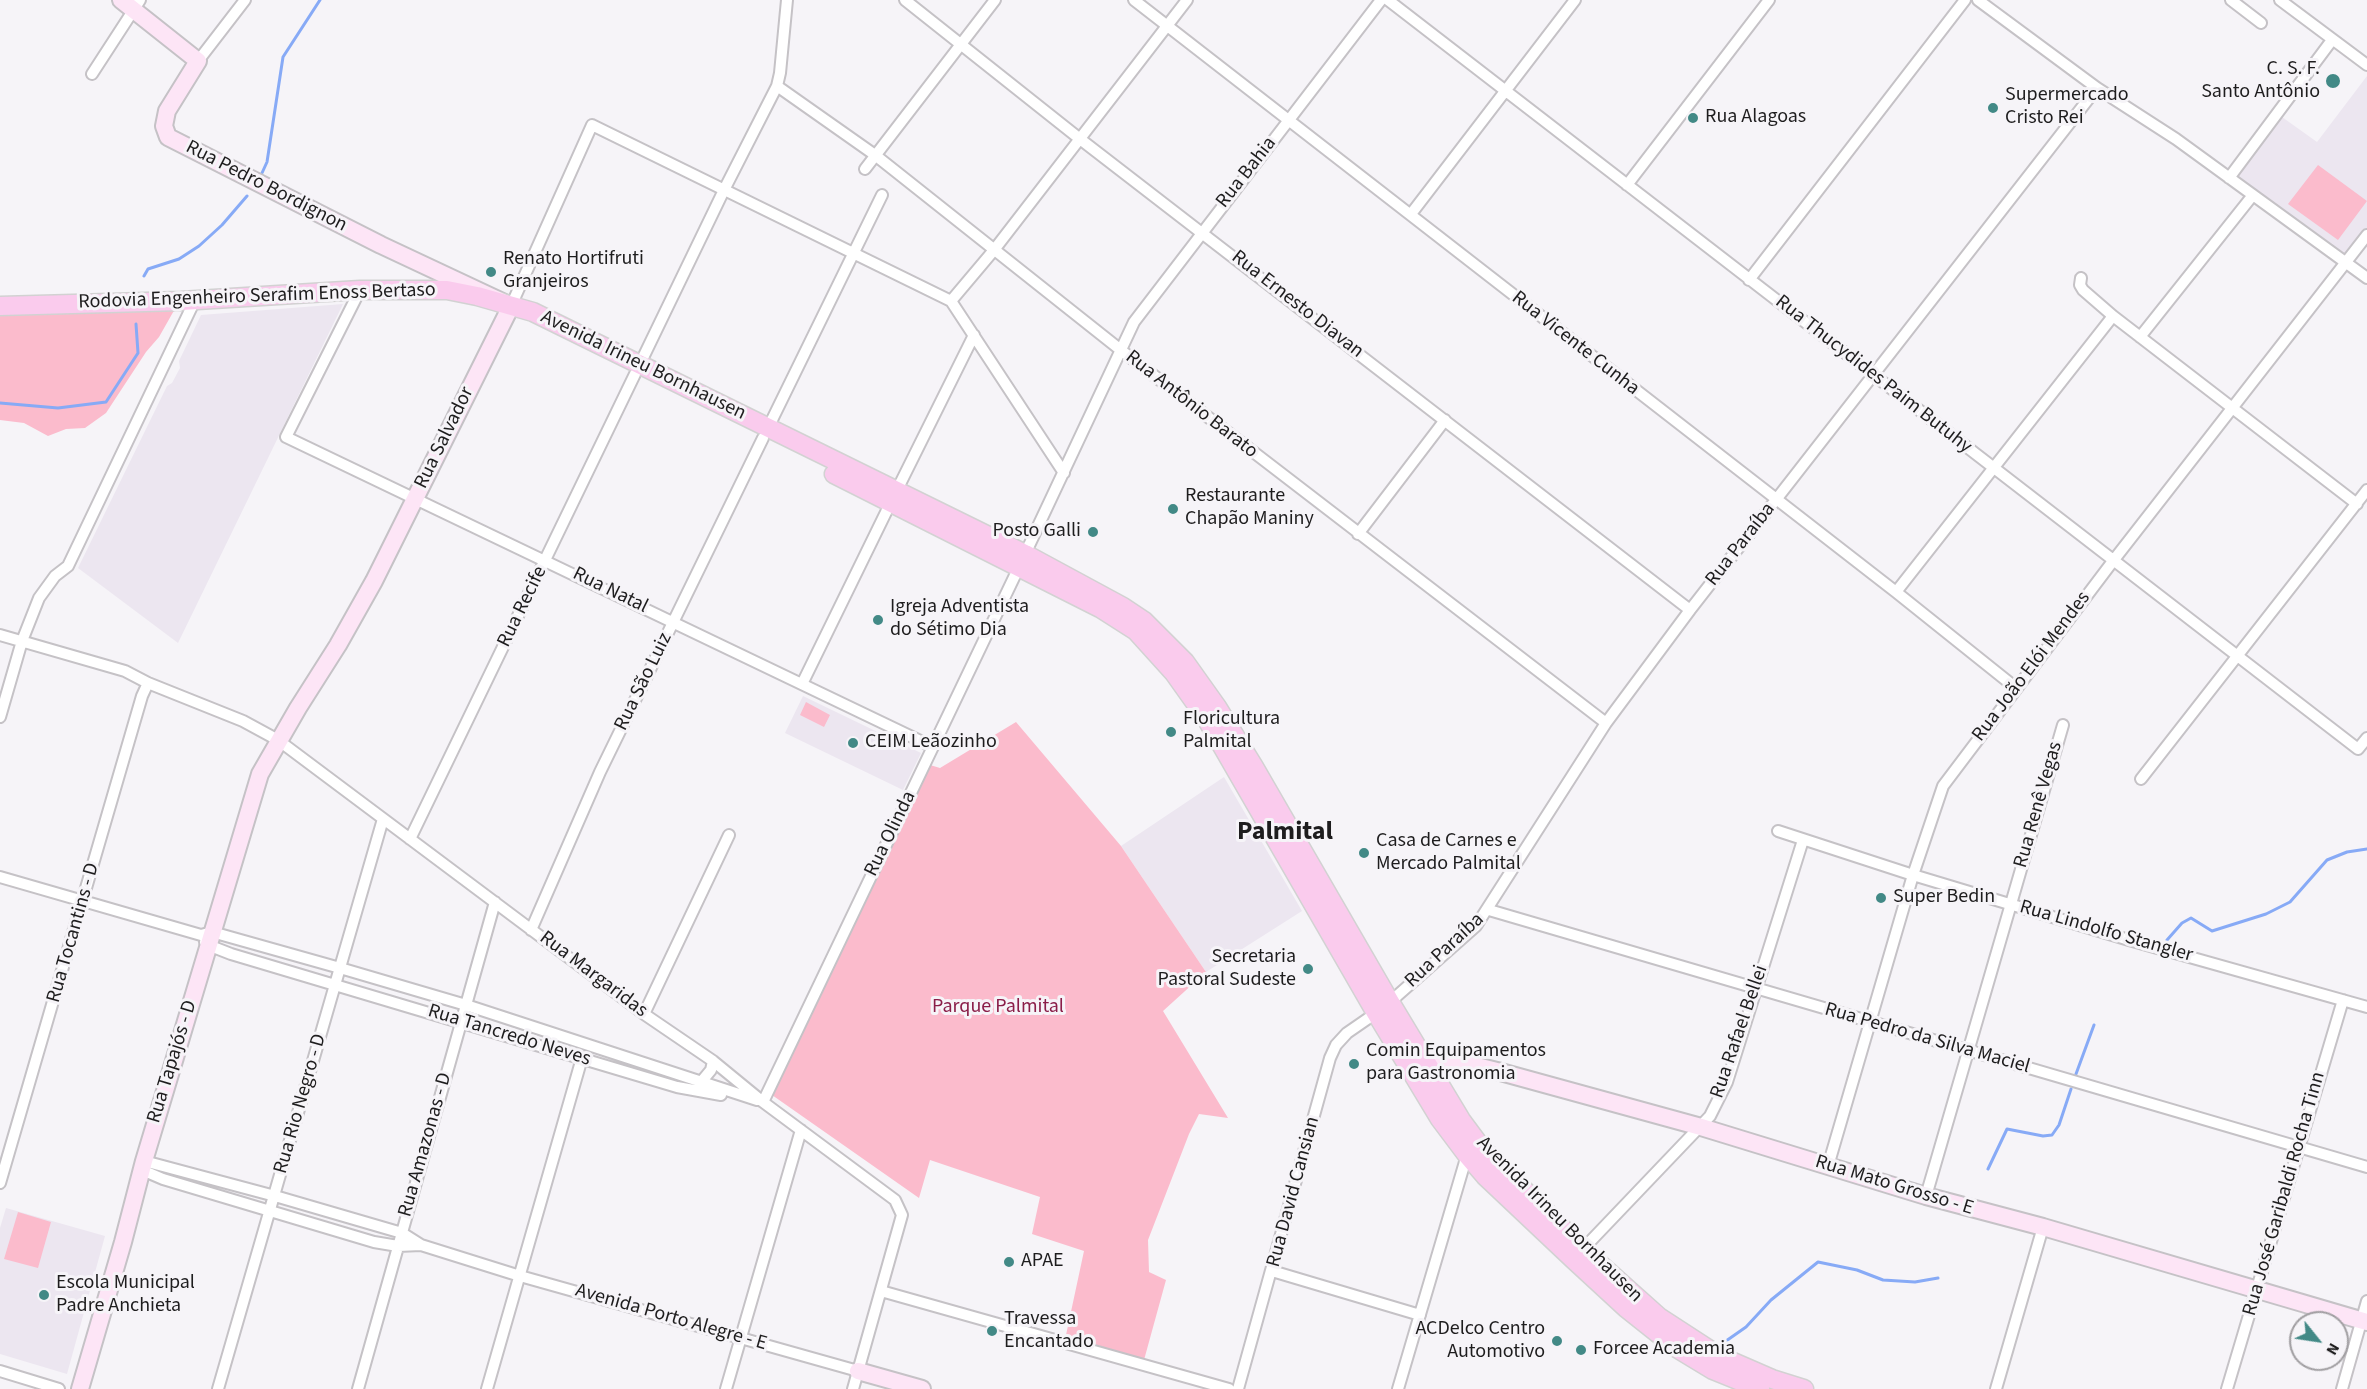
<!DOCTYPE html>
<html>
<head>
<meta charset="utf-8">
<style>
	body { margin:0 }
	#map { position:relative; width:2367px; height:1389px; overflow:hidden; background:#f6f4f8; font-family:"Source Sans 3",sans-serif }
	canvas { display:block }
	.north { position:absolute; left:2289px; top:1311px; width:60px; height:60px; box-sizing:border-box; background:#f6f4f8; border:2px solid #a09ea1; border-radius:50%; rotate:120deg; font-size:16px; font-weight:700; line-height:24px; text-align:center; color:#1e1d1e }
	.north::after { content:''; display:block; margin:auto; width:21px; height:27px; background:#428986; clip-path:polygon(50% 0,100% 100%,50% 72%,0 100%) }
</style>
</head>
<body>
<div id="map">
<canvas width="2367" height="1389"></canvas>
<div class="north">N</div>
</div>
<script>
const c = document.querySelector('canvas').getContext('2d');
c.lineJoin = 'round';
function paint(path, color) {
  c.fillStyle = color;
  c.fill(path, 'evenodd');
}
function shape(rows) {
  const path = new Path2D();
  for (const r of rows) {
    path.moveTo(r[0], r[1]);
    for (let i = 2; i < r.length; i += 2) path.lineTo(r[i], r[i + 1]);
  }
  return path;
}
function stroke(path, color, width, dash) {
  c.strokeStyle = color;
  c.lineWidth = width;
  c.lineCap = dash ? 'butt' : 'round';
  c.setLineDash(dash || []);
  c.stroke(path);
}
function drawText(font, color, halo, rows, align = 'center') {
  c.font = font + ' "Source Sans 3",sans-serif';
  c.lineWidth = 6;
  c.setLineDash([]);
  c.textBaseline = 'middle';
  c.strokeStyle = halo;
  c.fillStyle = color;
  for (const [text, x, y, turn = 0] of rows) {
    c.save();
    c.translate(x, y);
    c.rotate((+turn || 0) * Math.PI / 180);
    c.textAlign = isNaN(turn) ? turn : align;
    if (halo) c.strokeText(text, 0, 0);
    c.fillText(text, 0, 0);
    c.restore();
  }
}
const built = shape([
	[2367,76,2367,230,2346,257,2238,176,2282,117,2317,142],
	[343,304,178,643,78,568,167,386,172,383,180,368,179,361,201,315],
	[803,696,921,753,903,790,785,733],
	[1224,777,1302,911,1206,972,1121,846],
	[6,1208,105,1236,67,1374,0,1354,0,1228]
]);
const green = shape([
	[2318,165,2367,201,2338,240,2288,204],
	[176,307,159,337,146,352,106,413,85,428,66,429,48,436,24,423,0,420,0,309],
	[806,702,830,715,824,727,800,715],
	[1016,722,1121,846,1206,972,1163,1011,1228,1118,1199,1114,1189,1134,1148,1240,1149,1272,1166,1280,1144,1360,1066,1335,1084,1251,1032,1234,1040,1197,930,1160,919,1198,772,1095,930,765,940,768],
	[18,1212,51,1222,38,1268,4,1259]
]);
const stream = shape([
	[262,173,267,162,283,57,320,0],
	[144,276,148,269,179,259,199,246,222,225,247,196],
	[0,403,58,408,106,402,138,353,136,324],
	[2167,940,2182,923,2191,918,2212,931,2266,914,2290,902,2327,860,2347,852,2367,849],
	[2076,1074,2094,1025],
	[1988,1169,2007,1129,2043,1136,2052,1135,2059,1125,2071,1089],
	[1726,1341,1746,1327,1771,1300,1818,1262,1857,1270,1883,1280,1915,1282,1938,1278]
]);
const street = shape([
	[905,0,1080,139,1690,610],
	[1134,0,1896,592,2016,688],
	[1388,0,2358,749,2367,738],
	[1978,0,2097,88,2176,139,2367,278],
	[2231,0,2261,23],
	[2280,0,2367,65],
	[198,61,245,0],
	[92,74,140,0],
	[777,86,875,155,1122,351,1606,723],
	[865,169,995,0],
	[2229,178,2332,40],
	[1627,185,1769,0],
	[1411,214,1575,0],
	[2081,278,2080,285,2083,290,2113,316,2357,504],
	[1749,280,1965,0],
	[360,290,286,437,933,747],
	[951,301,994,250,1187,0],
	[951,301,1064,473],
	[511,306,592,125,951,301],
	[2140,337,2253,195],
	[639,366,724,190,777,86,780,73,787,0],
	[768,428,882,195],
	[897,490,974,335],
	[1358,534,1445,420],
	[1025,554,1134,322,1381,0],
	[1896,592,2113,316],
	[0,635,125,671,148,683,243,721,278,740,644,1014,713,1061,763,1102,895,1200,902,1215,853,1389],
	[802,684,891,502],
	[0,717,22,641,39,598,55,576,68,566,195,300],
	[2141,779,2367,490],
	[1778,831,1913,875,2129,940,2367,1007],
	[410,839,635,374],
	[0,877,201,935,212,932,340,968,466,1005,757,1100],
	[1489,910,2367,1167],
	[531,930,600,772,763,438],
	[205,942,208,945,231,954,677,1087,721,1095],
	[1390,1002,1476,926,1606,723,1690,610,2097,88],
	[644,1014,729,835],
	[701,1082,711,1070,713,1061],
	[763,1102,1019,567],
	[144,1161,275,1196,402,1233,421,1245,520,1276,858,1371],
	[1828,1166,1913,875,1943,786,2113,561,2367,235],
	[142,1170,163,1179,374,1242,398,1246,421,1245],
	[0,1183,142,696,148,683],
	[1926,1196,2063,725],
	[1583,1249,1710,1116,1727,1082,1803,840],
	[1272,1271,1420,1315],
	[881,1291,1229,1389],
	[0,1371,59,1389],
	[218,1389,383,819],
	[358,1389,495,902],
	[487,1389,582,1058],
	[726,1389,801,1130],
	[1238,1389,1330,1058,1336,1045,1347,1033,1376,1013],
	[1398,1389,1467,1155],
	[1996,1389,2043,1227],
	[2227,1389,2343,1000],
	[2342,1389,2367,1301]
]);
const secondary = shape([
	[1420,1052,1497,1071,1701,1127,1926,1196,2043,1227,2367,1322],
	[858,1371,922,1389],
	[80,1389,123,1242,144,1161,260,774,298,708,338,645,374,581,511,306,381,245,168,137,164,126,167,111,198,61,121,0]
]);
const primary = shape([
	[0,306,181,301,360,290,447,290,477,296,533,312,1025,554,1123,607,1144,621,1185,662,1217,707,1254,767,1390,1002,1461,1120,1481,1147,1583,1249,1659,1317,1719,1356,1772,1379,1804,1389],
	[834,474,1100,608,1136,631,1174,673,1206,718,1376,1013,1440,1119,1467,1155,1485,1176,1574,1260,1626,1308,1675,1347,1713,1370,1760,1389]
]);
const markers = [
	[2333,81,8,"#428986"],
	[1993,108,6,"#428986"],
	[1693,118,6,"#428986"],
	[491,272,6,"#428986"],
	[1173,509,6,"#428986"],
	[1093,532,6,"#428986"],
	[878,620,6,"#428986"],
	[1171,732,6,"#428986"],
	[853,743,6,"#428986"],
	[1364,853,6,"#428986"],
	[1881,898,6,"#428986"],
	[1308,969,6,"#428986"],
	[1354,1064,6,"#428986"],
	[1009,1262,6,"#428986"],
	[44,1295,6,"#428986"],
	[992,1331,6,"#428986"],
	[1557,1341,6,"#428986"],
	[1581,1350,6,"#428986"]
];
const poiNames = [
	["C. S. F.",2320,70,"right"],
	["Santo Antônio",2320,93,"right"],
	["Supermercado",2005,96],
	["Cristo Rei",2005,119],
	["Rua Alagoas",1705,118],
	["Renato Hortifruti",503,260],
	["Granjeiros",503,283],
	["Restaurante",1185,497],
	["Chapão Maniny",1185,520],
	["Posto Galli",1081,532,"right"],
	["Igreja Adventista",890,608],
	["do Sétimo Dia",890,631],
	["Floricultura",1183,720],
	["Palmital",1183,743],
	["CEIM Leãozinho",865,743],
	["Casa de Carnes e",1376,842],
	["Mercado Palmital",1376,865],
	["Super Bedin",1893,898],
	["Secretaria",1296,958,"right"],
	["Pastoral Sudeste",1296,981,"right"],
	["Comin Equipamentos",1366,1052],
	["para Gastronomia",1366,1075],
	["APAE",1021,1262],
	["Escola Municipal",56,1284],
	["Padre Anchieta",56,1307],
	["Travessa",1004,1320],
	["Encantado",1004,1343],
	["ACDelco Centro",1545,1330,"right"],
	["Automotivo",1545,1353,"right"],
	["Forcee Academia",1593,1350]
];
const streetNames = [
	["Rua Bahia",1247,173,-52],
	["Rua Pedro Bordignon",266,187,27],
	["Rodovia Engenheiro Serafim Enoss Bertaso",257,297,-2],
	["Rua Ernesto Diavan",1297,305,38],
	["Rua Vicente Cunha",1575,344,38],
	["Avenida Irineu Bornhausen",643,366,26],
	["Rua Thucydides Paim Butuhy",1873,375,38],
	["Rua Antônio Barato",1191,405,38],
	["Rua Salvador",445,438,-64],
	["Rua Paraíba",1741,545,-52],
	["Rua Natal",610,591,26],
	["Rua Recife",523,607,-64],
	["Rua João Elói Mendes",2032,667,-53],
	["Rua São Luiz",644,682,-64],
	["Rua Renê Vegas",2039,805,-74],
	["Rua Olinda",891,834,-64],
	["Rua Lindolfo Stangler",2106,932,16],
	["Rua Tocantins - D",74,933,-74],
	["Rua Paraíba",1445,951,-43],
	["Rua Margaridas",593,975,37],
	["Rua Rafael Bellei",1740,1032,-71],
	["Rua Tancredo Neves",509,1036,17],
	["Rua Pedro da Silva Maciel",1927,1039,16],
	["Rua Tapajós - D",173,1062,-73],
	["Rua Rio Negro - D",301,1104,-74],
	["Rua Amazonas - D",426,1145,-74],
	["Rua Mato Grosso - E",1894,1186,17],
	["Rua David Cansian",1294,1192,-75],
	["Rua José Garibaldi Rocha Tinn",2285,1194,-74],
	["Avenida Irineu Bornhausen",1559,1220,45],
	["Avenida Porto Alegre - E",671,1318,16]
];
const parkNames = [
	["Parque Palmital",998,1008]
];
const districtNames = [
	["Palmital",1285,833]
];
paint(built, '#ece6f0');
paint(green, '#fbbbcc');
stroke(stream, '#87aaf6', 3);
stroke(street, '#c5c2c6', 14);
stroke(secondary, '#c5c2c6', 20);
stroke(primary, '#d2d2d2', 21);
stroke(street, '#fff', 10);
stroke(secondary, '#fde5f6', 16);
stroke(primary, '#facbed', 18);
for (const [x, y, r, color] of markers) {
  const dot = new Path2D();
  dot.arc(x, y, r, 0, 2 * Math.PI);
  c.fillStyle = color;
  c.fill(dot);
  stroke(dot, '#f6f4f8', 2);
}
drawText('20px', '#1e1d1e', '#f6f4f8', poiNames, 'left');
drawText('20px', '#1e1d1e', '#f6f4f8', streetNames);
drawText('20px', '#8a1e49', '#f6f4f8', parkNames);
drawText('bold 26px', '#1e1d1e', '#f6f4f8', districtNames);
</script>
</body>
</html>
